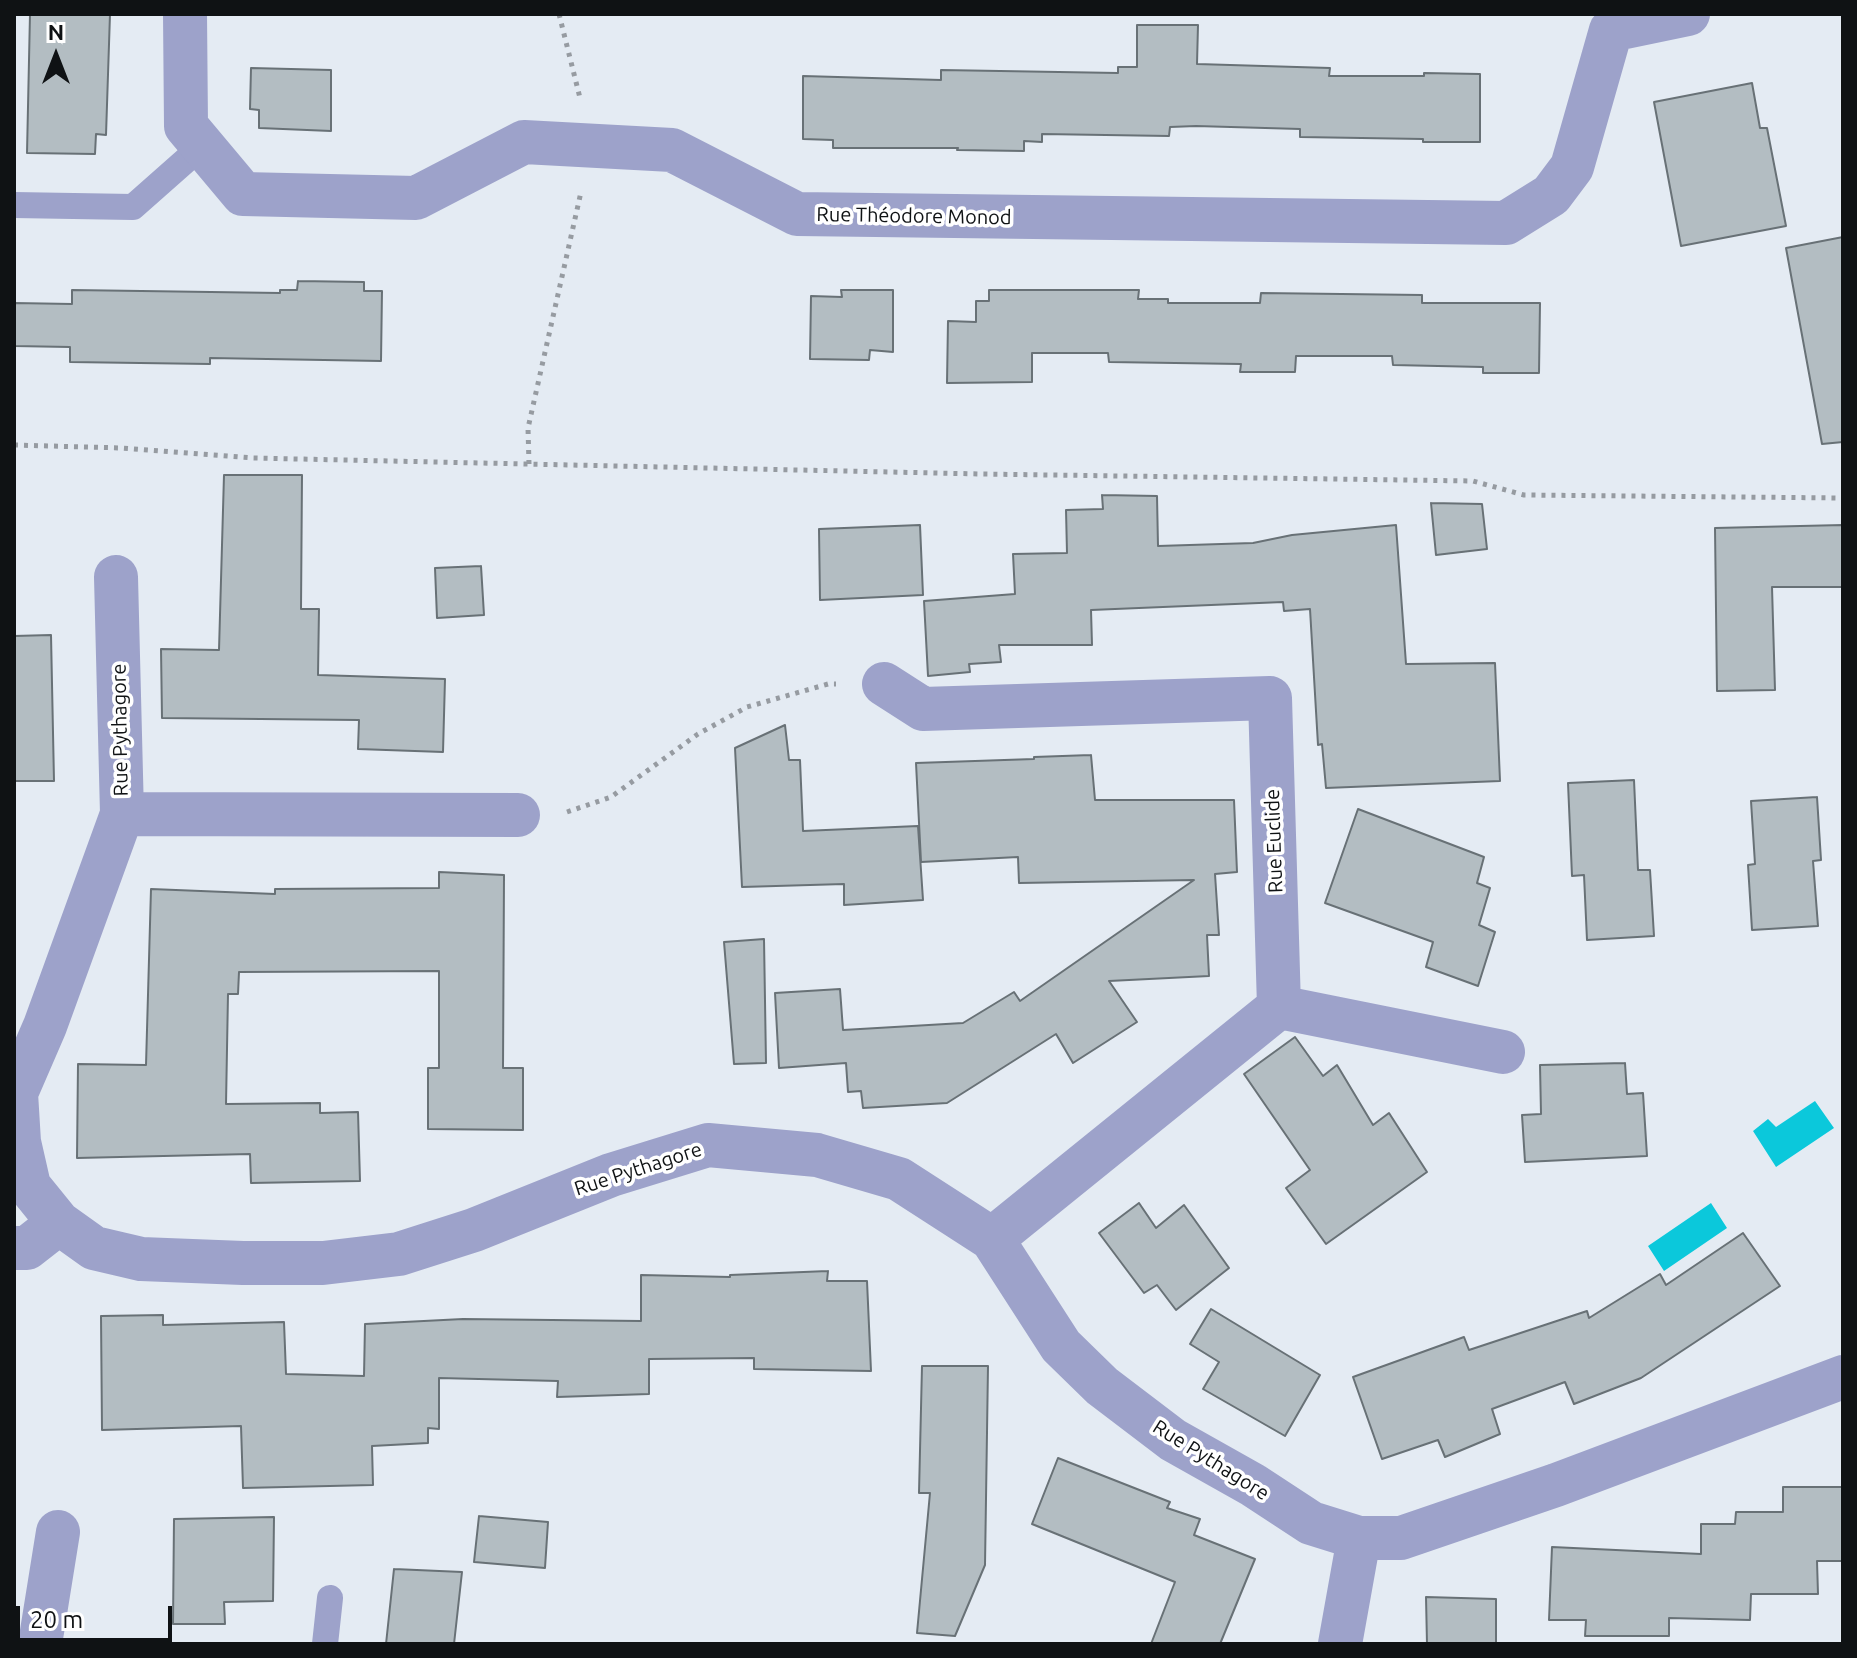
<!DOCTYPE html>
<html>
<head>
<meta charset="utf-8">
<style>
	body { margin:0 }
	#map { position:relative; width:1857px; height:1658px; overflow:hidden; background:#e4ebf3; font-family:Ubuntu,sans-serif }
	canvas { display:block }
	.frame { position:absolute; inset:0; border:16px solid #0f1214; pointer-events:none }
	.north { position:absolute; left:16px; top:16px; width:80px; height:80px; -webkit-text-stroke:6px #fff; paint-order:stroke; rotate:0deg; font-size:22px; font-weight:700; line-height:32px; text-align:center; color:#0f1214 }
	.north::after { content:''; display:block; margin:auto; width:28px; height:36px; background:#0f1214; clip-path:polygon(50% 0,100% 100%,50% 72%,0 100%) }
	.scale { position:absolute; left:16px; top:1606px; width:156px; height:36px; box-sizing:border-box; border:4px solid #0f1214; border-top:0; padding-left:10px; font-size:24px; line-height:28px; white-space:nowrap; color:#0f1214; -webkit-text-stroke:6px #fff; paint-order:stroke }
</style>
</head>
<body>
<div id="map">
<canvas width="1857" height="1658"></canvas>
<div class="frame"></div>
<div class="north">N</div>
<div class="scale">20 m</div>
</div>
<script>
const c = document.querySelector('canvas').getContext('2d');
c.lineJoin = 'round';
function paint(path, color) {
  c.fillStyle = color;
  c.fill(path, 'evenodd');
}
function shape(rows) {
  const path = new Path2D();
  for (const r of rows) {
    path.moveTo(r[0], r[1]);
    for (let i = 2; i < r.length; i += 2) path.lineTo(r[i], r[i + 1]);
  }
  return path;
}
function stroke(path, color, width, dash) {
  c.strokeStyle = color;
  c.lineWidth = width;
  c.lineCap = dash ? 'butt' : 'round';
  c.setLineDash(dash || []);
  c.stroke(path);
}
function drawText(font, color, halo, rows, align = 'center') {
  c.font = font + ' Ubuntu,sans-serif';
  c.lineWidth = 7;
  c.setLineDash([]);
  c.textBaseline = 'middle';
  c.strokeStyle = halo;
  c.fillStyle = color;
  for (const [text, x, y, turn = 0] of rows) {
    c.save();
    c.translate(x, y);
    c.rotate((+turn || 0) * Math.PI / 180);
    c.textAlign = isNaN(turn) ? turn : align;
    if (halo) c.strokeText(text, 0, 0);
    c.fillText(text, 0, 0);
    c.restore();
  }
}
const water = shape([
	[1815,1101,1834,1128,1776,1167,1753,1131,1768,1119,1776,1127],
	[1711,1203,1727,1228,1664,1271,1648,1246]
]);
const building = shape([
	[30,14,110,14,106,135,96,134,95,154,27,153,30,14],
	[1137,25,1198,25,1197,64,1330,68,1329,76,1424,76,1424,73,1480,74,1480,142,1423,142,1423,139,1300,137,1300,129,1196,126,1170,127,1169,136,1042,134,1042,142,1024,141,1024,151,957,150,958,148,833,148,833,140,803,139,803,76,941,80,941,70,1118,73,1118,67,1137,67,1137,25],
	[251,68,331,70,331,131,259,128,259,110,250,109,251,68],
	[1752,83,1760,128,1767,128,1786,226,1681,246,1654,102,1752,83],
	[1843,237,1843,442,1822,444,1786,248,1843,237],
	[298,281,364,282,364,291,382,291,381,361,210,358,210,364,70,362,70,347,14,346,14,303,72,304,72,290,280,293,280,290,297,290,298,281],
	[841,290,893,290,893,352,870,350,869,360,810,359,811,296,842,297,841,290],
	[989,290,1139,290,1138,299,1168,299,1168,303,1260,303,1261,293,1422,295,1422,303,1540,303,1539,373,1483,373,1483,367,1393,365,1392,356,1296,356,1295,372,1240,372,1241,364,1109,362,1108,353,1032,353,1032,382,947,383,948,321,976,322,976,301,989,301,989,290],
	[224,475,302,475,301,609,319,609,318,675,445,679,443,752,358,749,359,720,162,718,161,649,219,650,224,475],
	[1102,495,1157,496,1158,546,1253,543,1292,535,1396,525,1406,664,1495,663,1500,781,1326,788,1322,744,1318,745,1310,609,1284,611,1283,602,1091,610,1092,645,999,645,1001,662,969,664,970,672,928,676,924,601,1015,594,1013,554,1067,553,1066,510,1103,509,1102,495],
	[1431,503,1482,504,1487,549,1436,555,1431,503],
	[920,525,923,595,820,600,819,529,920,525],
	[1843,525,1843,587,1772,587,1775,690,1717,691,1715,528,1843,525],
	[481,566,484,615,437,618,435,568,481,566],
	[51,635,54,781,14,781,14,636,51,635],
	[785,725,789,760,800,760,803,831,918,826,923,900,844,905,844,884,742,887,735,748,785,725],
	[1091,755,1095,800,1234,800,1237,872,1215,874,1219,935,1207,935,1209,976,1109,981,1137,1022,1073,1063,1056,1034,947,1103,863,1108,861,1091,848,1092,846,1063,779,1068,775,993,840,989,843,1030,963,1023,1014,992,1020,1001,1194,880,1019,883,1018,857,921,862,916,763,1034,759,1034,757,1091,755],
	[1634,780,1638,870,1650,870,1654,936,1587,940,1584,875,1572,876,1568,783,1634,780],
	[1817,797,1821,860,1813,861,1818,926,1752,930,1748,865,1755,864,1751,801,1817,797],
	[1358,809,1484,857,1477,883,1490,888,1479,925,1495,932,1478,986,1426,967,1433,942,1325,903,1358,809],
	[439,872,504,875,503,1068,523,1068,523,1130,428,1129,428,1068,439,1068,439,971,239,972,238,994,228,994,226,1104,320,1103,320,1113,358,1112,360,1181,251,1183,250,1154,77,1158,78,1064,146,1065,151,889,275,894,275,889,439,888,439,872],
	[764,939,766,1063,734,1064,724,942,764,939],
	[1295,1037,1323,1076,1337,1065,1373,1125,1389,1113,1427,1172,1326,1244,1286,1188,1310,1170,1244,1074,1295,1037],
	[1625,1063,1627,1094,1643,1093,1647,1156,1525,1162,1522,1115,1541,1114,1540,1065,1625,1063],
	[1139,1203,1156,1228,1184,1205,1229,1268,1176,1310,1157,1285,1144,1293,1099,1233,1139,1203],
	[1743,1233,1780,1286,1641,1378,1574,1404,1565,1382,1492,1409,1500,1434,1445,1457,1438,1440,1382,1459,1353,1377,1464,1337,1469,1350,1587,1311,1589,1318,1660,1274,1666,1285,1743,1233],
	[828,1271,827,1281,867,1281,871,1371,754,1369,754,1358,649,1359,649,1394,557,1397,558,1381,439,1378,439,1429,428,1428,428,1443,372,1446,373,1485,243,1488,241,1426,102,1430,101,1316,163,1315,163,1325,284,1322,286,1374,364,1376,365,1324,463,1319,641,1321,641,1275,730,1277,730,1275,828,1271],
	[1211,1309,1320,1375,1285,1436,1203,1389,1219,1362,1190,1344,1211,1309],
	[922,1366,988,1366,985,1565,955,1636,917,1633,930,1493,919,1493,922,1366],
	[1058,1458,1170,1502,1167,1508,1200,1519,1194,1535,1255,1559,1220,1644,1151,1644,1175,1582,1032,1524,1058,1458],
	[1783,1487,1843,1487,1843,1561,1817,1561,1818,1594,1751,1594,1750,1620,1669,1618,1669,1636,1585,1636,1586,1620,1549,1620,1552,1547,1701,1554,1701,1524,1735,1524,1736,1512,1783,1512,1783,1487],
	[479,1516,548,1522,545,1568,474,1562,479,1516],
	[274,1517,273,1601,224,1602,225,1624,173,1624,174,1519,274,1517],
	[394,1569,462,1572,454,1644,386,1644,394,1569],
	[1426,1597,1496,1599,1496,1644,1427,1644,1426,1597]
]);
const path = shape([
	[559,14,580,98],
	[14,445,122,448,253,458,981,474,1473,481,1524,495,1843,498],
	[529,464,528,428,581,192],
	[567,812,611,797,698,734,747,707,828,684,836,684]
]);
const service = shape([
	[14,205,133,207,202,146],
	[325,1644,330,1598]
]);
const minor = shape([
	[185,14,186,126,243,194,416,198,524,142,672,150,797,214,1506,223,1551,195,1572,167,1611,30,1688,14],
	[116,577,122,814,45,1026,16,1093,19,1142,29,1186,59,1223,94,1248,141,1259,243,1263,323,1263,399,1254,474,1230,611,1175,708,1145,817,1155,899,1179,992,1239,1061,1346,1102,1386,1173,1440,1253,1485,1311,1523,1359,1538,1401,1538,1556,1485,1843,1377],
	[884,684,923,709,1270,698,1279,1007,992,1239],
	[122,814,518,815],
	[1279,1007,1503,1052],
	[14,1248,27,1248,59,1223],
	[40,1644,58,1532],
	[1340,1644,1359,1538]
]);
const streetNames = [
	["Rue Théodore Monod",914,216,1],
	["Rue Pythagore",120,730,-91],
	["Rue Euclide",1274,841,-92],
	["Rue Pythagore",638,1169,-18],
	["Rue Pythagore",1211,1460,32]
];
paint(water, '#0bc8db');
paint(building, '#b3bdc2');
stroke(building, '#687176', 2);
stroke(path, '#969ba1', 5, [4, 6]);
stroke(service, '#9da2ca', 26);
stroke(minor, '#9da2ca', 44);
drawText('20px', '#0f1214', '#fff', streetNames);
</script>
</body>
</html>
